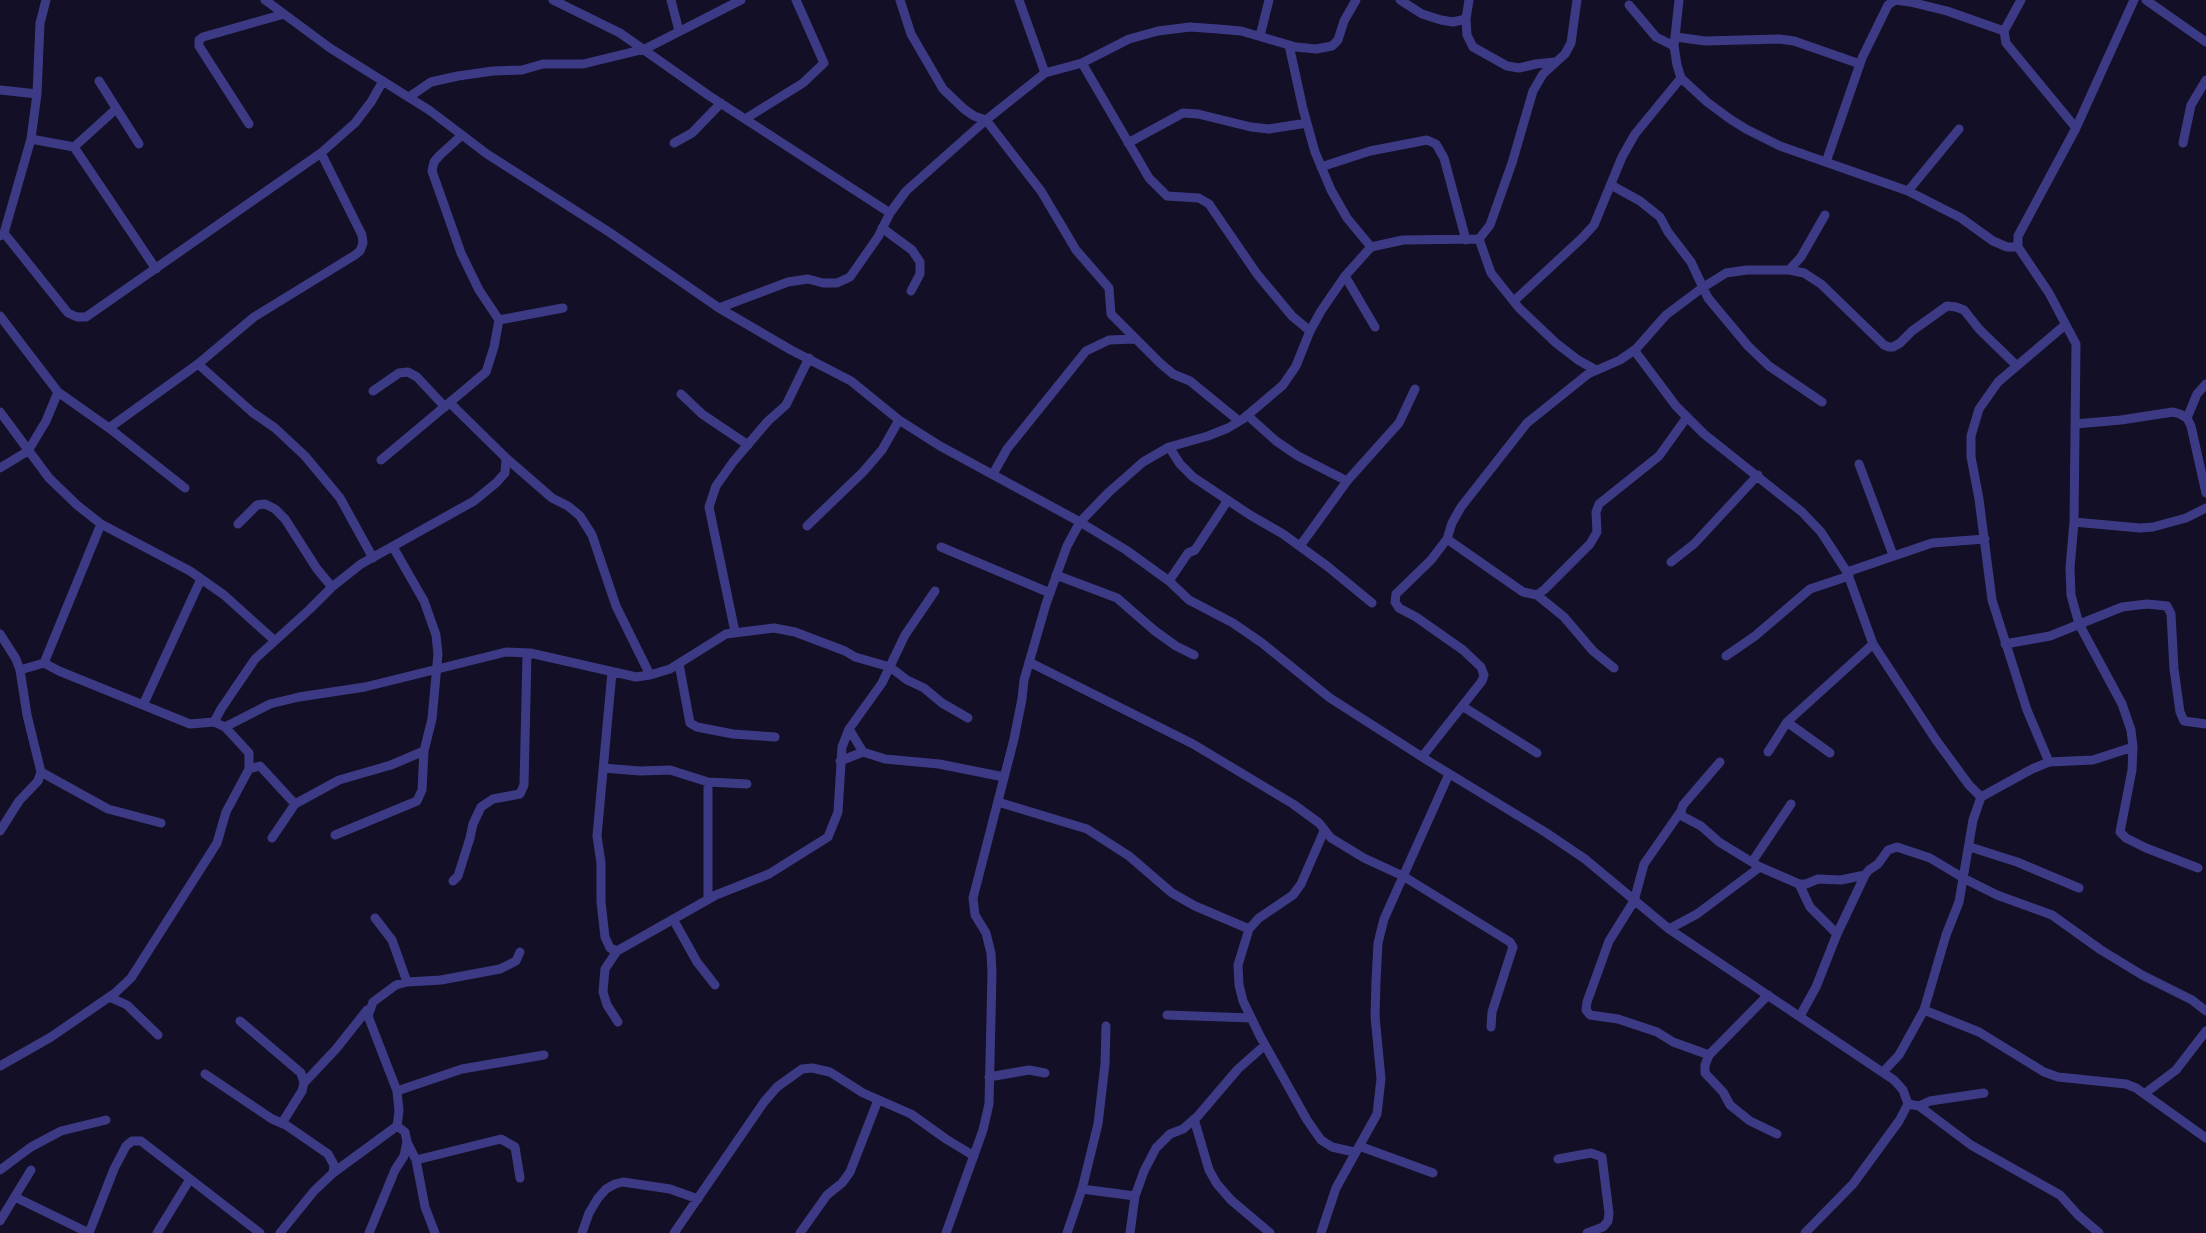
<!DOCTYPE html>
<html>
<head>
<meta charset="utf-8">
<style>
	body { margin:0 }
	canvas { display:block; background:#130f26 }
</style>
</head>
<body>
<canvas width="2206" height="1233"></canvas>
<script>
const c = document.querySelector('canvas').getContext('2d');
c.lineJoin = 'round';
function shape(rows) {
  const path = new Path2D();
  for (const r of rows) {
    path.moveTo(r[0], r[1]);
    for (let i = 2; i < r.length; i += 2) path.lineTo(r[i], r[i + 1]);
  }
  return path;
}
function stroke(path, color, width, dash) {
  c.strokeStyle = color;
  c.lineWidth = width;
  c.lineCap = dash ? 'butt' : 'round';
  c.setLineDash(dash || []);
  c.stroke(path);
}
const minor = shape([
	[265,0,330,48,429,110,487,154,609,232,719,308,791,350,851,381,899,420,940,446,1080,522,1126,550,1169,581,1189,600,1233,623,1262,643,1330,698,1430,762,1545,832,1585,859,1669,929,1894,1080,1903,1090,1908,1104,1899,1121,1853,1184,1805,1233],
	[553,0,620,33,708,95,890,213,906,191,986,120,1041,191,1076,250,1109,288,1111,314,1160,363,1173,374,1190,381,1239,421],
	[671,0,679,31],
	[900,0,911,34,943,89,964,109,974,116,986,120,1045,73,1082,63,1129,39,1158,31,1190,27,1218,29,1241,31,1296,47,1316,49,1332,46,1338,40,1344,21,1356,0],
	[1019,0,1045,73],
	[1400,0,1422,14,1441,20,1453,22,1466,19],
	[1469,0,1466,19,1467,35,1473,47,1507,66,1519,68,1536,64,1555,62],
	[1679,0,1674,46,1677,65,1681,78,1707,102,1730,119,1746,129,1780,146,1908,191,1961,218,1993,241,2007,247,2018,247],
	[2021,0,2004,31,2006,43,2076,128],
	[2134,0,2076,128,2018,236,2018,247,2049,293,2076,344,2074,522,2070,568,2071,595,2079,624,2122,704,2131,730,2133,747,2132,770,2120,832,2126,838,2146,848,2198,868],
	[2146,0,2206,42],
	[1629,5,1656,37,1674,46],
	[1260,36,1269,0],
	[1676,37,1705,41,1779,39,1794,41,1860,64],
	[1289,45,1303,109,1315,152,1331,190,1347,218,1371,247],
	[1082,63,1149,178,1167,196,1199,198,1209,204,1257,274,1292,316,1310,331],
	[99,81,139,144],
	[0,90,37,94],
	[409,97,431,82,458,76,493,71,522,70,543,64,583,64,645,49,741,0],
	[745,119,803,83,824,63,796,0],
	[249,124,199,46,199,40,203,37,284,14],
	[31,139,74,147,116,109],
	[674,143,692,133,721,103],
	[1128,143,1183,113,1198,114,1251,127,1269,129,1307,123],
	[2183,143,2191,105,2206,80],
	[74,147,156,269],
	[1826,162,1862,58,1888,5,1895,0,1910,2,1947,11,2004,31],
	[1321,167,1370,151,1427,140,1436,144,1444,158,1466,240],
	[1611,185,1640,201,1660,217,1668,232,1691,262,1708,298,1748,346,1769,366,1822,402],
	[1908,191,1959,129],
	[882,228,912,250,920,262,920,274,911,291],
	[4,233,68,313,77,317,86,317,321,153,355,123,371,102,383,81],
	[0,236,4,233,31,139,37,94,40,23,46,0],
	[1479,239,1491,273,1519,308,1556,343,1578,360,1596,370],
	[1789,270,1801,257,1825,215],
	[1345,276,1375,327],
	[1514,301,1582,238,1594,225,1622,157,1635,134,1681,78],
	[719,308,788,282,808,279,823,283,837,283,850,277,878,237,890,213],
	[0,316,58,392,109,428,185,488],
	[499,320,563,308],
	[1634,350,1676,406,1704,434,1802,512,1821,532,1847,572,1873,644,1936,740,1969,785,1981,797],
	[198,364,252,412,275,428,305,456,340,498,373,558],
	[373,391,399,373,408,372,417,377,445,407],
	[681,394,702,414,748,445],
	[450,403,506,458,552,498,568,506,580,516,592,535,616,606,650,675],
	[0,412,49,478,77,505,101,524,190,571,224,595,274,640],
	[1247,415,1276,441,1298,456,1347,481],
	[2187,418,2197,394,2206,384],
	[2075,424,2121,420,2173,412,2180,414,2187,418,2191,426,2206,493],
	[109,428,198,364,254,317,355,255,360,251,363,243,362,235,321,153],
	[1169,447,1180,464,1193,477,1250,515,1283,534,1327,566,1372,603],
	[381,460,486,372,494,347,499,320,479,290,461,253,432,171,434,162,439,156,462,135],
	[1859,464,1893,555],
	[0,468,28,451,46,421,58,392],
	[993,474,1007,449,1086,351,1109,340,1134,339],
	[2074,522,2140,528,2153,527,2186,518,2206,508],
	[238,524,257,505,265,504,275,509,285,519,317,569,332,587],
	[807,526,863,472,882,450,899,420],
	[1447,539,1523,592,1537,595,1545,589,1590,544,1597,532,1596,512,1599,504,1659,456,1687,417],
	[1300,546,1347,481,1399,423,1415,389],
	[941,547,1050,593],
	[1671,562,1694,544,1758,475],
	[1847,572,1932,543,1985,539],
	[1056,575,1117,598,1155,631,1176,646,1194,655],
	[1169,581,1188,553,1195,550,1228,500],
	[1537,595,1564,617,1593,651,1614,668],
	[735,632,709,507,716,486,733,462,768,421,786,405,809,358],
	[0,634,16,659,20,670,27,715,41,772,38,781,19,801,0,831],
	[2005,644,2050,636,2122,607,2147,604,2167,606,2171,614,2174,669,2180,712,2184,721,2206,724],
	[1726,656,1755,636,1810,589,1849,576],
	[1029,662,1193,744,1293,804,1319,823,1331,838,1364,858,1403,876,1510,942,1513,947,1492,1012,1491,1027],
	[44,663,101,524],
	[679,664,690,723,697,727,733,734,775,737],
	[612,672,597,836,601,863,601,902,605,937,610,948,617,951,716,895,769,874,828,837,838,812,842,747,849,729,882,683,905,635,935,591],
	[144,703,201,579],
	[1462,706,1537,753],
	[214,722,221,709,255,659,310,609,332,587,361,564,474,501,496,483,505,473,506,458],
	[1787,722,1873,644],
	[225,727,270,704,299,697,365,687,506,652,530,653,636,677,650,675,670,669,726,634,774,628,795,632,845,651,855,657,890,667,907,680,924,688,942,703,968,718],
	[849,729,863,752],
	[1768,752,1787,722,1830,753],
	[1422,757,1482,681,1484,675,1481,667,1463,650,1416,617,1399,608,1395,602,1396,594,1431,560,1447,539,1452,523,1461,507,1527,423,1588,374,1620,360,1636,349,1666,315,1702,288,1726,273,1747,270,1789,270,1804,273,1821,284,1884,345,1889,347,1893,347,1900,343,1912,331,1947,306,1956,307,1964,310,1979,329,2016,365],
	[840,761,863,752,885,759,939,764,1004,777],
	[1720,762,1683,805,1681,811,1682,816,1701,826,1719,842,1760,867,1799,884,1806,884,1818,879,1841,880,1865,875,1869,870,1878,864,1888,850,1897,847,1930,858,1965,879,1997,895,2052,915,2101,950,2142,975,2192,1000,2206,1011],
	[2049,762,2027,710,1992,600,1979,499,1971,457,1971,436,1979,409,1998,382,2065,325],
	[603,768,640,771,670,770,708,782,747,784],
	[249,769,260,766,295,804],
	[41,772,108,809,161,823],
	[998,802,1087,829,1129,856,1172,893,1195,906,1249,929],
	[1681,811,1644,864,1634,901,1609,941,1587,1002,1586,1010,1590,1015,1618,1019,1657,1032,1673,1042,1709,1055],
	[1324,831,1301,884,1293,895,1259,918,1249,929,1238,965,1239,985,1243,1001,1260,1036,1307,1120,1321,1140,1332,1147,1354,1152],
	[335,835,417,801,422,790,424,751,432,719,438,654,436,635,424,601,393,547],
	[272,838,295,804,339,780,391,765,424,751],
	[1970,847,2017,862,2079,888],
	[1752,862,1791,804],
	[453,881,458,876,470,838,473,824,481,807,493,799,520,794,524,785,527,654],
	[1799,884,1810,907,1837,934],
	[708,899,708,782],
	[375,918,392,940,407,982],
	[673,919,697,962,715,985],
	[1669,929,1697,914,1760,867],
	[617,951,605,969,603,992,607,1005,618,1022],
	[1768,995,1709,1055,1705,1065,1705,1073,1723,1092,1730,1105,1750,1121,1777,1134],
	[109,997,127,1005,158,1035],
	[1924,1010,1979,1032,2044,1072,2058,1077,2126,1084,2136,1088,2206,1138],
	[1167,1015,1251,1018],
	[1800,1016,1816,987,1837,934,1865,875],
	[240,1021,301,1073,304,1083,302,1091,282,1123],
	[0,1066,51,1037,115,993,131,978,217,843,226,812,249,769,249,753,225,727,214,722,190,724,59,671,44,663,20,670],
	[1883,1072,1899,1055,1924,1010,1946,935,1959,902,1973,820,1981,797,2032,769,2049,762,2093,760,2133,747],
	[205,1074,272,1119,286,1125,328,1154,334,1165,333,1173],
	[989,1077,1029,1070,1045,1073],
	[304,1083,336,1049,367,1010],
	[397,1091,462,1069,544,1055],
	[2144,1094,2176,1070,2206,1031],
	[1908,1104,1919,1106,1971,1145,2060,1195,2078,1215,2099,1233],
	[1919,1106,1930,1101,1984,1093],
	[1194,1119,1209,1170,1217,1184,1231,1200,1270,1233],
	[407,1142,416,1160,425,1207,435,1233],
	[1359,1146,1433,1173],
	[1558,1159,1591,1153,1602,1157,1609,1213,1608,1221,1603,1227,1587,1233],
	[416,1160,501,1139,515,1147,520,1178],
	[0,1170,31,1147,61,1131,106,1120],
	[1082,1189,1135,1196],
	[15,1197,89,1233],
	[0,1221,31,1170],
	[89,1233,114,1169,126,1146,132,1141,141,1141,260,1233],
	[157,1233,190,1179],
	[280,1233,314,1191,333,1173,397,1126,399,1111,397,1091,368,1016,373,1002,396,985,407,982,441,980,500,969,516,961,520,952],
	[369,1233,395,1170,404,1156,407,1142,405,1132,397,1126],
	[582,1233,589,1213,598,1198,606,1189,615,1184,623,1182,670,1189,698,1199],
	[674,1233,764,1102,777,1087,802,1069,812,1068,830,1072,863,1093,911,1114,946,1139,974,1156],
	[800,1233,827,1195,842,1183,850,1172,878,1100],
	[946,1233,983,1130,989,1104,992,973,991,953,986,933,975,915,973,898,1014,739,1022,699,1024,680,1046,604,1067,546,1080,522,1109,492,1143,462,1169,447,1208,436,1228,428,1243,419,1283,385,1296,366,1310,331,1321,311,1345,276,1371,247,1403,240,1479,239,1490,225,1512,163,1533,91,1543,74,1565,54,1571,43,1577,0],
	[1067,1233,1082,1189,1098,1124,1105,1064,1106,1026],
	[1130,1233,1135,1196,1144,1171,1156,1148,1170,1134,1183,1129,1197,1117,1238,1069,1265,1045],
	[1321,1233,1336,1188,1377,1114,1381,1079,1375,1016,1376,981,1378,943,1384,919,1449,774]
]);
stroke(minor, '#3d3a85', 9);
</script>
</body>
</html>
